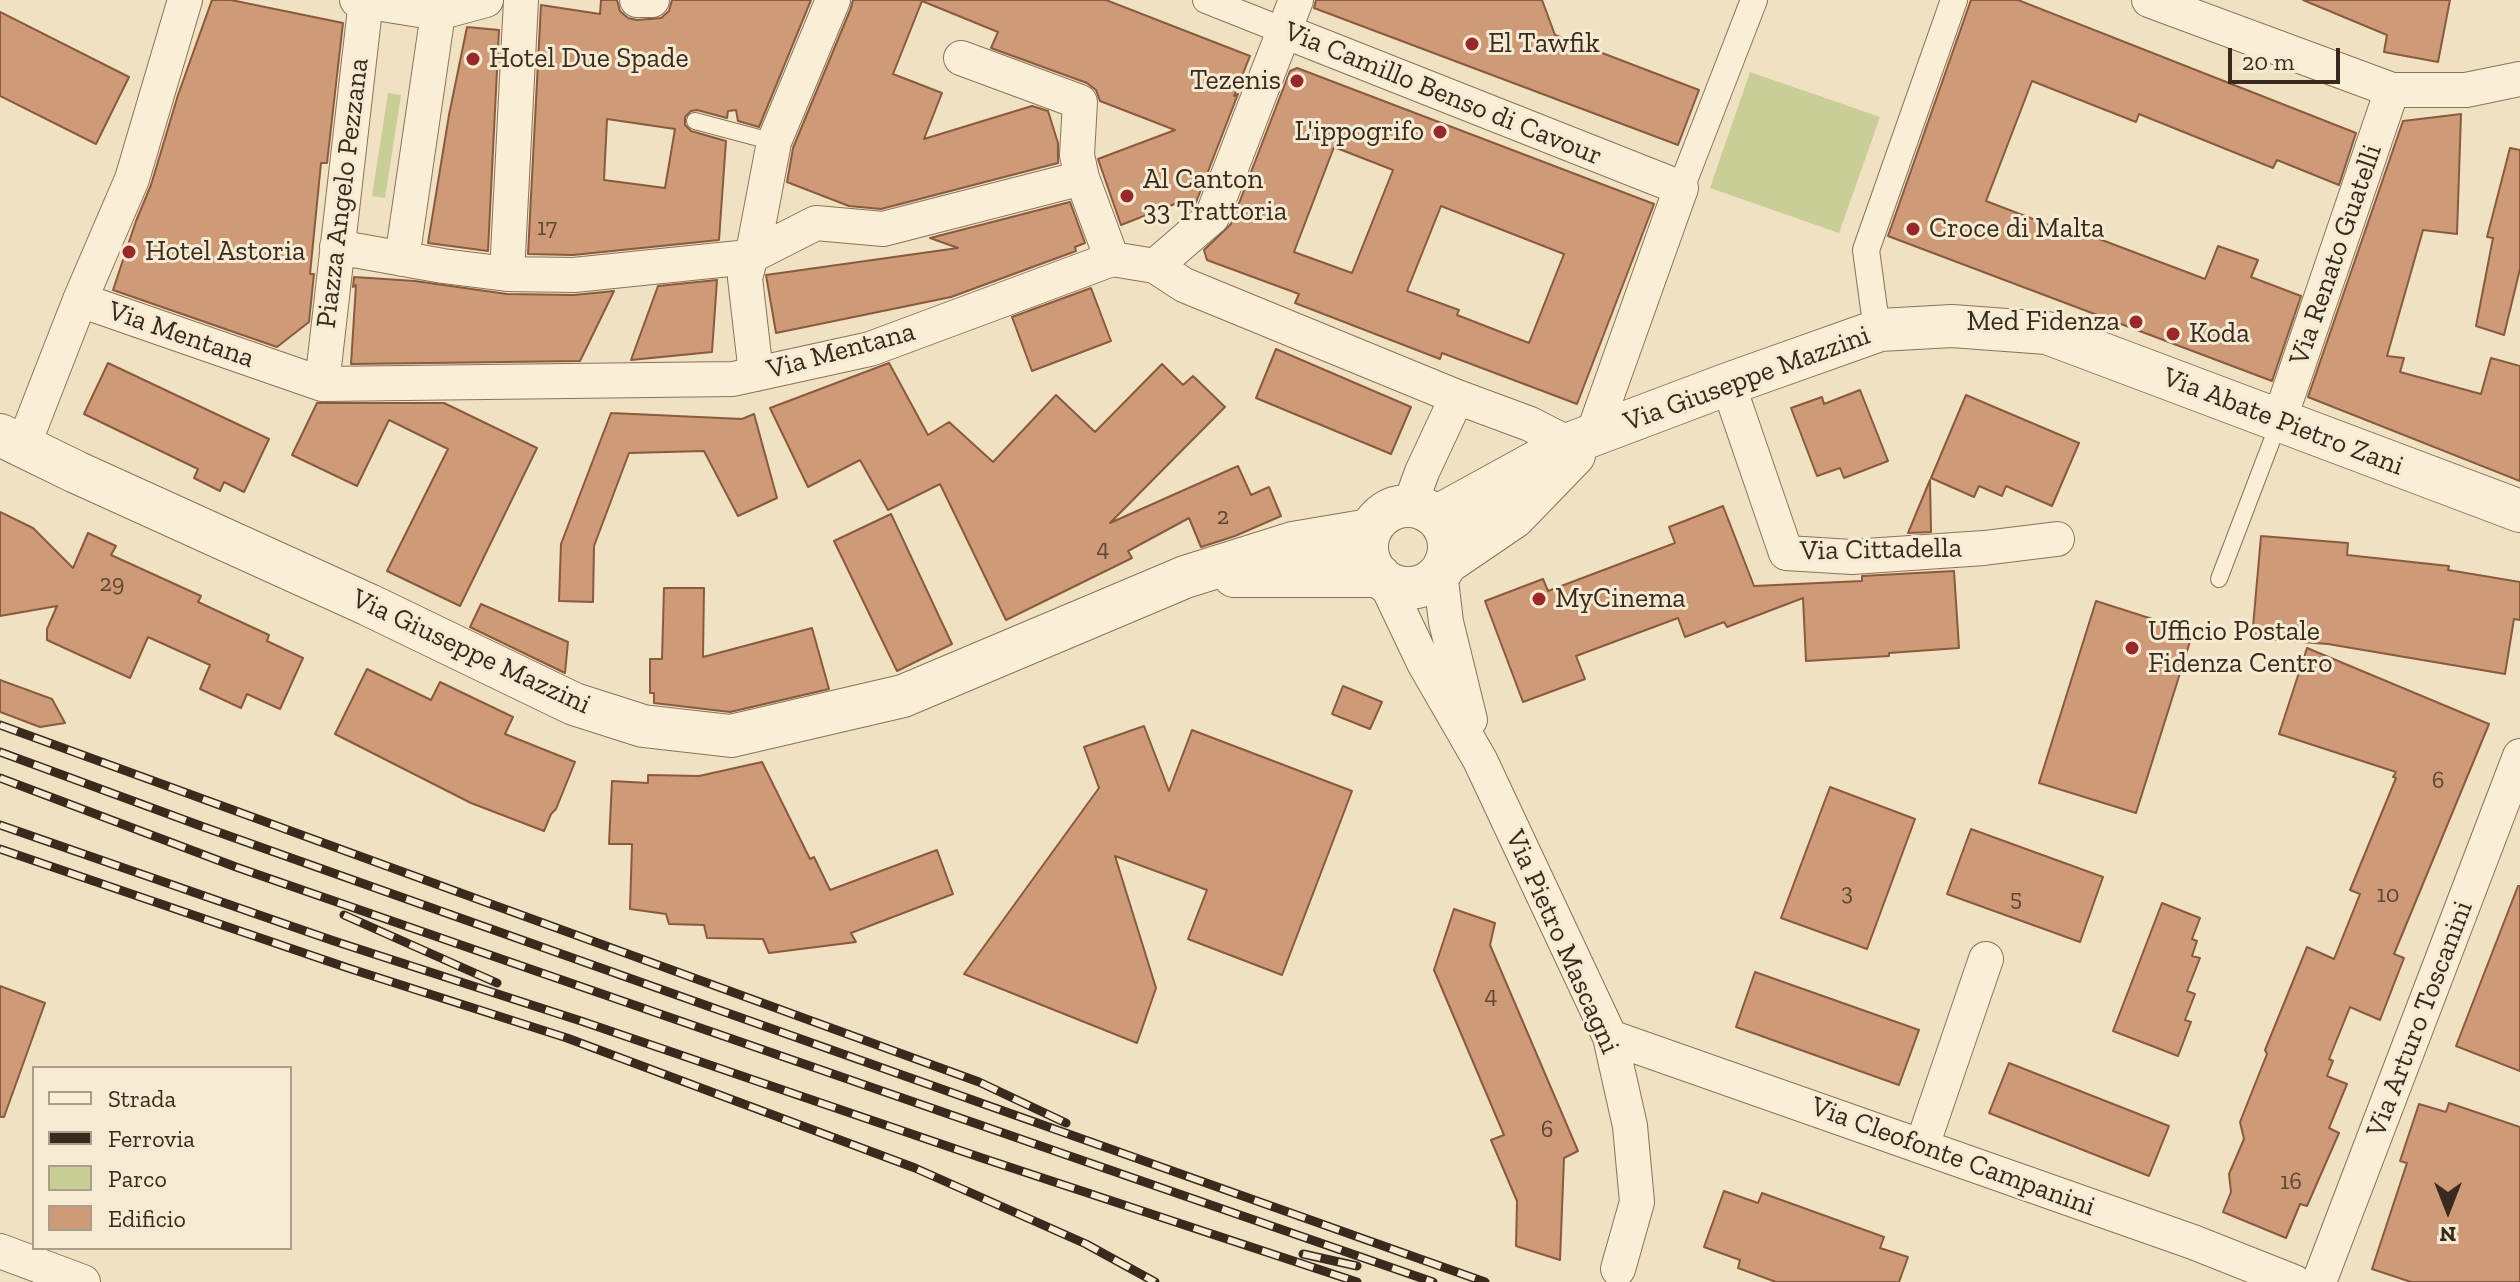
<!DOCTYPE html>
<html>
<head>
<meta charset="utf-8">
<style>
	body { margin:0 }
	#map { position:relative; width:2520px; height:1282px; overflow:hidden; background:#efe1c2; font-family:"Zilla Slab",serif }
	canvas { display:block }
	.legend { position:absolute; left:32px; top:1066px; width:260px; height:184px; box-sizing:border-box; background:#f6ebd2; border:2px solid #aa9e8a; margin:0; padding:10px 14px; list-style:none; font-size:24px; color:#392a1d }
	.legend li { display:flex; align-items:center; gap:16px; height:40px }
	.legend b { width:40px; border:2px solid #aa9e8a }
	.north { position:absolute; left:2408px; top:1170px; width:80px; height:80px; -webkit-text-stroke:6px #f6ebd2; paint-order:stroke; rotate:180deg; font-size:22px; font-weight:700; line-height:32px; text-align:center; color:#392a1d }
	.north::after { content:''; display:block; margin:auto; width:28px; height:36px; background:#392a1d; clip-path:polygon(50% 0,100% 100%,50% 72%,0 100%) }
	.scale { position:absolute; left:2228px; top:48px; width:112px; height:36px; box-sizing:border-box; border:4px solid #392a1d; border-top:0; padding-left:10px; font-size:24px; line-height:28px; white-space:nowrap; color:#392a1d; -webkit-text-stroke:6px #f6ebd2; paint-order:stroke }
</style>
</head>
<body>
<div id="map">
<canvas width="2520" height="1282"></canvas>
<ul class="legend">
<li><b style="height:10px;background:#faeed6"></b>Strada</li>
<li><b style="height:10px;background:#392a1d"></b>Ferrovia</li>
<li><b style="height:22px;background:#c8ce96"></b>Parco</li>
<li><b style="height:22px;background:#ce9a77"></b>Edificio</li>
</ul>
<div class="north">N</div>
<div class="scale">20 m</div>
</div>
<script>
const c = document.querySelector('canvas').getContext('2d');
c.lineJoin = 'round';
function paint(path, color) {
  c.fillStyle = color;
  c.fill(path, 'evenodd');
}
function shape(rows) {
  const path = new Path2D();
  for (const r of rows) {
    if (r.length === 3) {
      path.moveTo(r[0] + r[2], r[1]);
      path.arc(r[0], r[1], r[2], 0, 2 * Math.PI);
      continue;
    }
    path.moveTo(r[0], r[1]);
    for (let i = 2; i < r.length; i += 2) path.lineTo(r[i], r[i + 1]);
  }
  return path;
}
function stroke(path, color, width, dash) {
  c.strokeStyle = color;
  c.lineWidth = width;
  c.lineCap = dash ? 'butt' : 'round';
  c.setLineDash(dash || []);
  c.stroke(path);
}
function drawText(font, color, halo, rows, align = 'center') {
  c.font = font + ' "Zilla Slab",serif';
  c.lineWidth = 6;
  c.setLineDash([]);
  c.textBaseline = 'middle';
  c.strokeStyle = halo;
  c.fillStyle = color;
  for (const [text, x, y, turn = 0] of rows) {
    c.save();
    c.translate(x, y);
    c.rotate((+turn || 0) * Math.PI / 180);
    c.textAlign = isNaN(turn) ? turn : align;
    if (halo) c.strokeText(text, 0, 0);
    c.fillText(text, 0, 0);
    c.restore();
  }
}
const green = shape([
	[1750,72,1880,117,1839,233,1710,188],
	[388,93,401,95,385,198,372,196]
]);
const building = shape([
	[212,0,231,0,343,23,327,163,321,163,310,274,314,274,309,322,277,347,113,290,136,221,151,185,178,95,212,0],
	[601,0,617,0,620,11,628,18,637,20,661,18,669,11,672,0,811,0,759,127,738,121,736,110,728,111,727,118,697,110,691,111,685,117,685,125,691,131,726,141,719,240,573,255,528,254,541,5,600,14,601,0],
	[607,119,675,129,665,188,604,180,607,119],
	[853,0,1106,0,1250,56,1234,96,1238,94,1195,205,1189,210,1185,200,1121,225,1098,159,1175,130,1100,101,1096,90,1087,83,991,48,998,32,922,1,893,74,942,93,924,139,1032,106,1048,111,1058,143,1058,163,881,209,849,206,787,182,793,148,851,8,853,0],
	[1316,0,1542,0,1555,35,1699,90,1678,145,1314,8,1316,0],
	[1971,0,2018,0,2356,133,2339,185,2277,160,2273,168,2139,114,2136,122,2032,81,1986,201,2085,239,2086,234,2205,279,2218,246,2258,260,2251,277,2301,296,2272,381,1888,236,1971,0],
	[2303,0,2450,0,2438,62,2384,52,2387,35,2303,0],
	[0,12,129,77,96,144,0,96,0,12],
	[467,27,499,30,488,251,428,243,449,115,467,27],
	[1297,68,1654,204,1577,404,1442,353,1440,359,1295,303,1299,294,1207,260,1204,250,1231,224,1290,71,1297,68],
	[1334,147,1393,170,1352,273,1294,252,1334,147],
	[1441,206,1564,254,1529,343,1457,315,1459,310,1407,291,1441,206],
	[2461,114,2457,234,2423,230,2387,356,2404,358,2400,372,2481,394,2491,358,2520,366,2520,481,2308,397,2403,121,2461,114],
	[2510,148,2520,150,2520,269,2504,335,2476,326,2493,238,2487,237,2510,148],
	[1070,202,1085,243,1075,247,1076,251,951,297,776,333,766,275,958,248,930,238,1070,202],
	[354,277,415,281,507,294,574,295,614,291,580,361,351,364,356,285,353,287,354,277],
	[717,280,712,352,631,360,658,286,717,280],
	[1091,288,1111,341,1032,371,1012,317,1091,288],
	[1276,349,1411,407,1391,454,1256,398,1276,349],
	[108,363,269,439,244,492,224,482,220,491,194,478,198,469,84,414,108,363],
	[889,363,928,435,949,422,993,462,1056,395,1095,432,1162,364,1183,385,1193,376,1225,407,1110,523,1238,466,1251,495,1269,487,1281,516,1235,536,1201,547,1189,518,1128,551,1132,558,1006,620,940,484,888,510,860,460,808,487,770,408,889,363],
	[1860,390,1888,461,1844,478,1840,468,1817,476,1791,408,1822,397,1824,404,1860,390],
	[1966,395,2079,443,2052,506,2006,486,2002,496,1979,486,1974,497,1931,478,1966,395],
	[317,403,444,403,537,448,460,606,387,571,448,449,389,420,357,486,292,455,317,403],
	[611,413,742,419,754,414,777,498,738,516,704,451,629,453,594,546,593,602,559,601,561,544,611,413],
	[1930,480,1931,532,1908,533,1930,480],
	[1723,506,1754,586,1862,581,1862,576,1954,571,1959,648,1889,653,1889,656,1806,661,1803,598,1727,627,1724,622,1685,637,1678,618,1576,656,1585,679,1523,702,1485,601,1543,579,1548,591,1675,543,1669,527,1723,506],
	[0,512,33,528,73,568,88,533,116,546,111,555,201,596,198,602,269,635,267,641,303,658,280,709,247,694,241,708,200,689,210,665,148,637,130,678,47,640,47,629,57,606,0,616,0,512],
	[891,514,952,644,897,671,834,541,891,514],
	[2261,536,2348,543,2347,555,2449,566,2448,570,2520,582,2520,620,2514,619,2505,674,2328,644,2252,638,2261,536],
	[664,588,704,588,703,657,812,628,829,689,730,712,654,703,654,693,650,693,650,659,662,659,664,588],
	[2096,601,2193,632,2136,813,2039,783,2096,601],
	[481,604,568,642,565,673,470,627,481,604],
	[2307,648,2489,724,2394,954,2404,958,2380,1020,2350,1007,2329,1059,2333,1061,2327,1076,2347,1084,2329,1128,2339,1133,2307,1206,2300,1204,2286,1238,2223,1212,2231,1192,2229,1174,2244,1139,2240,1122,2267,1054,2265,1050,2307,947,2334,959,2360,894,2350,890,2396,778,2393,777,2396,772,2279,734,2307,648],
	[367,669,431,700,440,682,513,717,505,734,575,762,556,809,551,814,544,831,471,803,335,734,367,669],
	[0,680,52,699,65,723,40,727,0,712,0,680],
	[1343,686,1382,702,1370,729,1332,714,1343,686],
	[1144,726,1169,791,1192,730,1352,791,1282,975,1188,939,1207,890,1115,856,1156,988,1137,1043,964,974,1099,788,1084,747,1144,726],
	[762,762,810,859,814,857,830,890,937,850,953,894,851,933,856,942,769,953,763,939,707,938,704,925,669,924,666,914,630,909,632,844,609,844,612,781,648,783,648,775,699,776,762,762],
	[1830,787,1915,819,1867,949,1781,918,1830,787],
	[1971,829,2103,877,2080,942,1947,894,1971,829],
	[2518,886,2520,886,2520,1071,2456,1046,2518,886],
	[2162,903,2200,918,2192,939,2197,941,2192,956,2200,958,2187,991,2195,994,2185,1020,2191,1022,2178,1056,2113,1031,2162,903],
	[1454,909,1495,923,1490,945,1578,1151,1564,1158,1560,1260,1516,1246,1517,1201,1491,1140,1504,1135,1434,970,1454,909],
	[1755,972,1919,1030,1899,1085,1736,1027,1755,972],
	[0,986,45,1003,4,1117,0,1117,0,986],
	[2009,1063,2169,1126,2149,1176,1989,1113,2009,1063],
	[2449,1103,2520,1127,2520,1282,2411,1282,2372,1269,2407,1163,2400,1161,2419,1104,2446,1112,2449,1103],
	[1724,1191,1758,1203,1762,1193,1884,1237,1880,1248,1908,1257,1899,1282,1776,1282,1738,1268,1740,1260,1704,1247,1724,1191]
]);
const service = shape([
	[695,121,774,142],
	[2219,579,2279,422]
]);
const pedestrian = shape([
	[1206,0,1284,31],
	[1681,188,1754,0],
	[1880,330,1874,309,1866,250,1954,0]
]);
const minor = shape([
	[357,0,438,13,486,0],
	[637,0,652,0],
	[2149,0,2392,90,2466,90,2520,79],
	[1284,31,1681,188,1592,437],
	[961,58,1080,102,1077,155,1082,178,1112,259],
	[337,247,443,266,507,274,574,275,749,257,816,223,883,229,1082,178],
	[402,259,438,13],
	[1155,266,1212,217,1296,0],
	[507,274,521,0],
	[80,300,322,384,733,379,870,349,1112,259,1155,266,1184,285,1457,397,1530,424,1569,444],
	[756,374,745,278,755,242,774,142,833,0],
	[322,384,366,0],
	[1728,384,1786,553,1852,557,1984,548,2057,539],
	[2279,421,2392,90],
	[23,446,80,300,132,179,185,0],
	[1410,505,1422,472,1457,397],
	[1440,572,1446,622,1470,720],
	[1385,581,1424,663,1480,760,1610,1037,1630,1126,1637,1202,1618,1269],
	[1610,1037,2193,1242,2294,1282],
	[1922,1146,1986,959],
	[0,1251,83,1282],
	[2319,1282,2520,756]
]);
const tertiary = shape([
	[0,435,76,472,369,605,574,704,643,726,731,736,903,696,1185,577,1293,543,1370,530],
	[1408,547,41],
	[1436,517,1569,444,1728,384,1880,330,1952,326,2047,333,2520,511],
	[1445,564,1514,517,1574,455],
	[1234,576,1380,576]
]);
const rail = shape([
	[0,725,979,1082,1066,1123],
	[0,752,201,826,1485,1282],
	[0,778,236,867,1433,1282],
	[0,825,334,941,581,1021,982,1158,1357,1282],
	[0,849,348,968,567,1038,915,1168,1086,1244,1155,1282],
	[344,915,497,983],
	[1303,1254,1357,1266]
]);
const markers = [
	[1472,44,8,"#9a272a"],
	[473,59,8,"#9a272a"],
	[1297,81,8,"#9a272a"],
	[1440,132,8,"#9a272a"],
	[1127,196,8,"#9a272a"],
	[1913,229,8,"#9a272a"],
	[129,252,8,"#9a272a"],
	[2136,322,8,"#9a272a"],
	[2173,334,8,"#9a272a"],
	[1539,599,8,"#9a272a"],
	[2132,648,8,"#9a272a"]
];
const numberNames = [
	["17",547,228],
	["2",1223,517],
	["4",1103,549],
	["29",112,584],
	["6",2438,781],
	["3",1847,893],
	["10",2388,895],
	["5",2016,899],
	["4",1491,996],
	["6",1547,1130],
	["16",2291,1182]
];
const poiNames = [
	["El Tawfik",1488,44],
	["Hotel Due Spade",489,59],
	["Tezenis",1281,81,"right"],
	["L'ippogrifo",1424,132,"right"],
	["Al Canton",1143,180],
	["33 Trattoria",1143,212],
	["Croce di Malta",1929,229],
	["Hotel Astoria",145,252],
	["Med Fidenza",2120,322,"right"],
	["Koda",2189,334],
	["MyCinema",1555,599],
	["Ufficio Postale",2148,632],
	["Fidenza Centro",2148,664]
];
const streetNames = [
	["Via Camillo Benso di Cavour",1443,94,22],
	["Piazza Angelo Pezzana",343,193,-83],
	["Via Renato Guatelli",2336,255,-71],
	["Via Mentana",181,335,19],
	["Via Mentana",841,351,-15],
	["Via Giuseppe Mazzini",1747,379,-20],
	["Via Abate Pietro Zani",2283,422,21],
	["Via Cittadella",1881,550,-1],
	["Via Giuseppe Mazzini",471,652,25],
	["Via Pietro Mascagni",1562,942,66],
	["Via Arturo Toscanini",2420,1019,-69],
	["Via Cleofonte Campanini",1953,1157,20]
];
paint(green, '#c8ce96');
paint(building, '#ce9a77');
stroke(building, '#895a3e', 2);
stroke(service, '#8a7259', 18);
stroke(pedestrian, '#8a7259', 28);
stroke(minor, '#8a7259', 36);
stroke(tertiary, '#8a7259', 44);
stroke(service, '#faeed6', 16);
stroke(pedestrian, '#faeed6', 26);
stroke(minor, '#faeed6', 34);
stroke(tertiary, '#faeed6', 42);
stroke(rail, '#392a1d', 9);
stroke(rail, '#f6ebd2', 6, [18]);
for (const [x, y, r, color] of markers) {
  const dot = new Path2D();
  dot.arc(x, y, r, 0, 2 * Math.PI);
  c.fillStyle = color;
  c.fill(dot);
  stroke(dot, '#f6ebd2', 3);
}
drawText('24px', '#5e4634', null, numberNames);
drawText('28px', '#392a1d', '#f6ebd2', poiNames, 'left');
drawText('28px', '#392a1d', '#f6ebd2', streetNames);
</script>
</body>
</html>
